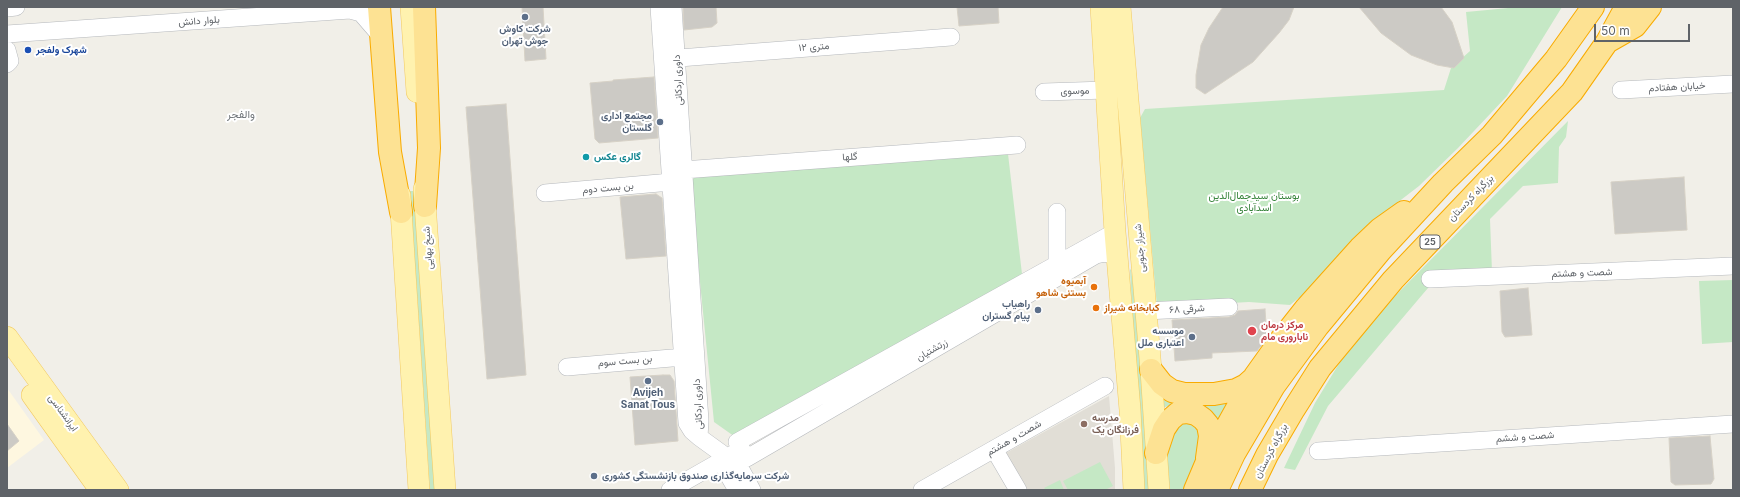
<!DOCTYPE html>
<html>
<head>
<meta charset="utf-8">
<style>
	body { margin:0 }
	#map { position:relative; width:1740px; height:497px; overflow:hidden; background:#f1efe8; font-family:Inter,sans-serif }
	canvas { display:block }
	.frame { position:absolute; inset:0; border:8px solid #5f6368; pointer-events:none }
	.scale { position:absolute; left:1594px; top:24px; width:96px; height:18px; box-sizing:border-box; border:2px solid #5f6368; border-top:0; padding-left:5px; font-size:12px; line-height:14px; white-space:nowrap; color:#5f6368; -webkit-text-stroke:3px #fff; paint-order:stroke }
</style>
</head>
<body>
<div id="map">
<canvas width="1740" height="497"></canvas>
<div class="frame"></div>
<div class="scale">50 m</div>
</div>
<script>
const c = document.querySelector('canvas').getContext('2d');
c.lineJoin = 'round';
function paint(path, color) {
  c.fillStyle = color;
  c.fill(path, 'evenodd');
}
function shape(rows) {
  const path = new Path2D();
  for (const r of rows) {
    path.moveTo(r[0], r[1]);
    for (let i = 2; i < r.length; i += 2) path.lineTo(r[i], r[i + 1]);
  }
  return path;
}
function stroke(path, color, width, dash) {
  c.strokeStyle = color;
  c.lineWidth = width;
  c.lineCap = dash ? 'butt' : 'round';
  c.setLineDash(dash || []);
  c.stroke(path);
}
function drawText(font, color, halo, rows, align = 'center') {
  c.font = font + ' Inter,Vazirmatn,sans-serif';
  c.lineWidth = 4;
  c.setLineDash([]);
  c.textBaseline = 'middle';
  c.strokeStyle = halo;
  c.fillStyle = color;
  for (const [text, x, y, turn = 0] of rows) {
    c.save();
    c.translate(x, y);
    c.rotate((+turn || 0) * Math.PI / 180);
    c.textAlign = isNaN(turn) ? turn : align;
    if (halo) c.strokeText(text, 0, 0);
    c.fillText(text, 0, 0);
    c.restore();
  }
}
const commercial = shape([
	[7,388,44,440,7,468]
]);
const education = shape([
	[1109,396,1115,468,1115,490,1027,490,1006,453]
]);
const green = shape([
	[1519,7,1562,7,1507,96,1458,148,1419,186,1393,206,1316,284,1290,305,1249,302,1157,307,1140,118,1145,109,1444,90,1451,68,1470,51,1466,12],
	[1568,121,1566,137,1559,147,1558,183,1523,186,1490,219,1492,272,1439,275,1328,406,1295,470,1284,468,1315,403,1340,362,1389,302],
	[1008,154,1022,274,738,439,714,422,690,182,696,176],
	[410,191,416,191,440,490,430,490],
	[1130,269,1131,270,1138,317,1150,490,1141,490],
	[1733,280,1733,342,1702,344,1699,281],
	[1157,389,1231,397,1215,425,1179,403,1158,409],
	[1188,417,1204,437,1187,490,1170,490,1166,450,1171,425],
	[1100,462,1113,486,1105,490,1068,490,1063,481],
	[1060,480,1064,490,1046,490,1044,488]
]);
const building = shape([
	[522,7,543,7,546,59,525,61,522,7],
	[683,7,716,7,717,23,712,27,684,30,683,7],
	[957,7,998,7,999,23,959,26,957,7],
	[1223,7,1294,7,1289,20,1279,33,1253,62,1205,94,1196,88,1196,75,1201,45,1209,28,1223,7],
	[1359,7,1441,7,1452,22,1464,58,1454,68,1437,65,1411,55,1381,33,1359,7],
	[654,77,658,138,599,143,595,139,590,83,613,81,613,80,654,77],
	[506,104,526,375,487,379,466,107,506,104],
	[1684,177,1687,230,1615,234,1611,182,1684,177],
	[656,194,662,198,666,256,626,259,620,197,656,194],
	[1528,288,1532,335,1505,337,1502,332,1500,291,1528,288],
	[1265,309,1267,338,1257,351,1212,353,1212,358,1175,361,1172,320,1229,317,1235,315,1238,311,1265,309],
	[663,375,670,375,674,381,678,441,635,445,630,377,663,375],
	[7,424,19,441,7,451,7,424],
	[1710,436,1714,479,1711,484,1675,485,1671,482,1669,438,1710,436]
]);
const minor = shape([
	[659,7,687,423,692,431,699,437,739,466,752,490],
	[673,7,700,421,699,437],
	[7,8,16,7],
	[7,34,350,10,361,13,380,35],
	[7,50,10,61,7,64],
	[666,59,951,37],
	[1621,90,1733,84],
	[1044,92,1106,90],
	[545,193,671,182,683,170,1017,145],
	[1057,212,1057,264],
	[1115,232,737,442,747,458,1096,255,1105,253,1112,255,1116,260,1118,271],
	[1430,279,1733,266],
	[1145,311,1229,307],
	[567,367,695,356],
	[994,449,1018,490],
	[1318,451,1733,424],
	[726,458,724,465,727,473,737,490],
	[670,490,735,453],
	[922,490,1105,386]
]);
const major = shape([
	[411,7,417,92],
	[1101,7,1115,232,1130,410,1134,490],
	[1120,7,1151,370,1159,490],
	[424,189,445,490],
	[400,195,419,490],
	[7,337,118,490],
	[32,395,100,490]
]);
const highway = shape([
	[379,7,390,152,401,212],
	[424,7,429,148,425,206],
	[1607,42,1635,26,1650,7],
	[1151,370,1162,384,1172,391,1184,394,1214,394,1236,390,1246,385,1255,377],
	[1156,453,1164,429,1170,420,1178,413,1187,412,1196,414,1203,419,1208,425,1210,436,1207,458],
	[1195,490,1206,464,1255,376,1280,341,1306,308,1360,248,1380,229,1404,212],
	[1217,490,1234,454,1274,386,1318,326,1381,250,1443,183,1492,135,1556,59,1593,7],
	[1250,490,1267,455,1294,409,1320,368,1393,280,1572,92,1607,42,1626,7]
]);
const markers = [
	[525,17,4,"#5c6f8a"],
	[28,50,4,"#1a4fb4"],
	[660,122,4,"#5c6f8a"],
	[586,157,4,"#0f9aa8"],
	[1094,287,4,"#e8710a"],
	[1096,308,4,"#e8710a"],
	[1038,310,4,"#5c6f8a"],
	[1252,331,5,"#e0444e"],
	[1192,337,4,"#5c6f8a"],
	[648,381,4,"#5c6f8a"],
	[1084,424,4,"#8d6e63"],
	[594,476,4,"#5c6f8a"]
];
const shields = [
	[1430,242,20]
];
const shieldNames = [
	["25",1430,242]
];
const streetNames = [
	["بلوار دانش",199,21,-4],
	["۱۲ متری",814,47,-4],
	["داوری اردکانی",678,80,-93],
	["خیابان هفتادم",1677,87,-3],
	["موسوی",1075,91,-2],
	["گلها",850,157,-4],
	["بن بست دوم",608,188,-5],
	["بزرگراه کردستان",1471,198,-46],
	["شیخ بهایی",428,248,-94],
	["شیراز جنوبی",1140,248,-95],
	["شصت و هشتم",1582,273,-2],
	["۶۸ شرقی",1187,309,-3],
	["زرتشتیان",932,350,-30],
	["بن بست سوم",625,361,-5],
	["داوری اردکانی",698,404,-93],
	["ایرانشناسی",63,413,54],
	["شصت و ششم",1525,437,-4],
	["شصت و هشتم",1014,438,-30],
	["بزرگراه کردستان",1271,451,-62]
];
const serviceNames = [
	["شرکت کاوش",525,29,"center"],
	["جوش تهران",525,41,"center"],
	["مجتمع اداری",652,116],
	["گلستان",652,128],
	["راهیاب",1030,304],
	["پیام گستران",1030,316],
	["موسسه",1184,331],
	["اعتباری ملل",1184,343],
	["Avijeh",648,393,"center"],
	["Sanat Tous",648,405,"center"],
	["شرکت سرمایه‌گذاری صندوق بازنشستگی کشوری",602,476,"left"]
];
const transitNames = [
	["شهرک ولفجر",36,50]
];
const cultureNames = [
	["گالری عکس",594,157]
];
const parkNames = [
	["بوستان سیدجمال‌الدین",1254,196],
	["اسدآبادی",1254,208]
];
const foodNames = [
	["آبمیوه",1086,281],
	["بستنی شاهو",1086,293],
	["کبابخانه شیراز",1104,308,"left"]
];
const healthNames = [
	["مرکز درمان",1261,325],
	["ناباروری مام",1261,337]
];
const educationNames = [
	["مدرسه",1092,418],
	["فرزانگان یک",1092,430]
];
const neighbourhoodNames = [
	["والفجر",241,115]
];
paint(commercial, '#fef7e0');
paint(education, '#e1ded6');
paint(green, '#c5e8c5');
paint(building, '#cccac5');
stroke(building, '#d6d1c6', 1);
stroke(minor, '#b5b8bc', 18);
stroke(major, '#f2c960', 22);
stroke(highway, '#f9ab00', 24);
stroke(minor, '#fff', 17);
stroke(major, '#fff2af', 21);
stroke(highway, '#fde293', 22);
for (const [x, y, r, color] of markers) {
  const dot = new Path2D();
  dot.arc(x, y, r, 0, 2 * Math.PI);
  c.fillStyle = color;
  c.fill(dot);
  stroke(dot, '#fff', 1.5);
}
for (const [x, y, w] of shields) {
  const box = new Path2D();
  box.roundRect(x - w / 2, y - 7, w, 14, 3);
  c.fillStyle = '#fff';
  c.fill(box);
  stroke(box, '#5f6368', 1);
}
drawText('bold 9px', '#5f6368', null, shieldNames);
drawText('10px', '#5f6368', '#fff', streetNames);
drawText('bold 10px', '#4e5e75', '#fff', serviceNames, 'right');
drawText('bold 10px', '#164399', '#fff', transitNames, 'left');
drawText('bold 10px', '#0d838f', '#fff', cultureNames, 'left');
drawText('10px', '#348238', '#fff', parkNames);
drawText('bold 10px', '#c56008', '#fff', foodNames, 'right');
drawText('bold 10px', '#be3a42', '#fff', healthNames, 'left');
drawText('bold 10px', '#785e54', '#fff', educationNames, 'left');
drawText('11px', '#70757a', '#fff', neighbourhoodNames);
</script>
</body>
</html>
